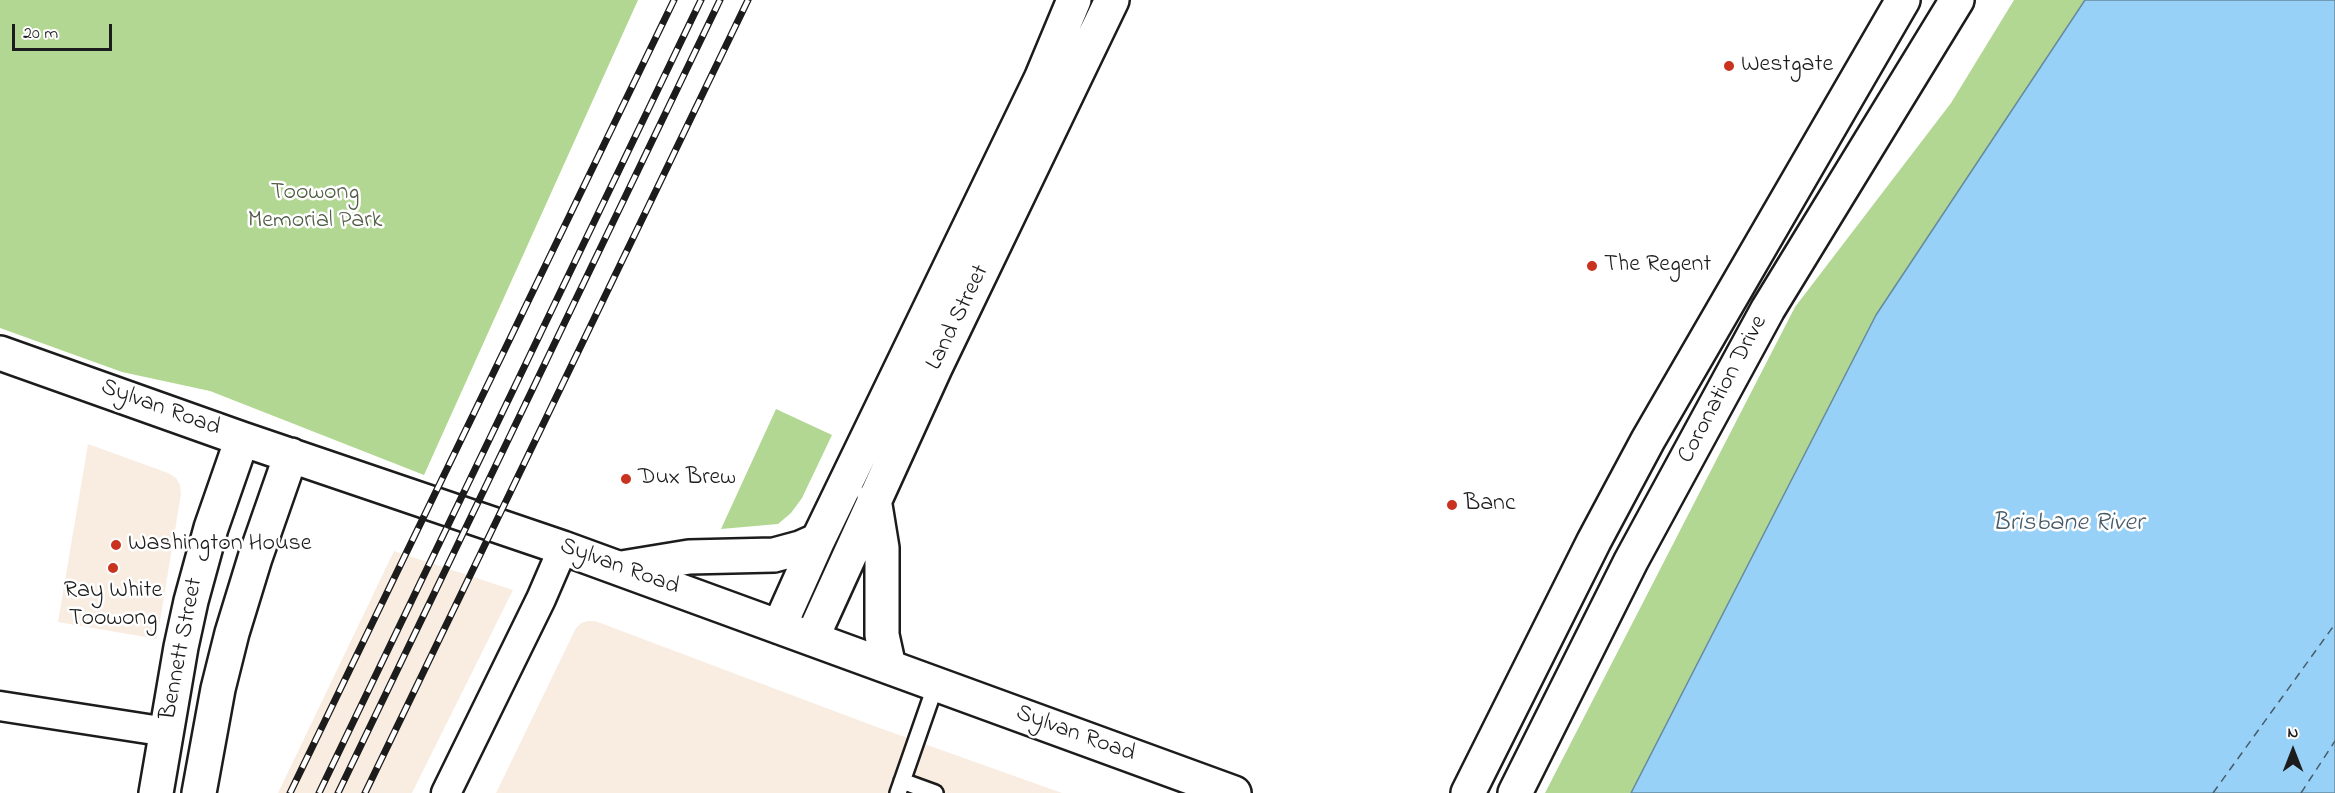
<!DOCTYPE html>
<html>
<head>
<meta charset="utf-8">
<style>
	body { margin:0 }
	#map { position:relative; width:2335px; height:793px; overflow:hidden; background:#fff; font-family:"Indie Flower",sans-serif }
	canvas { display:block }
	.north { position:absolute; left:2263px; top:721px; width:60px; height:60px; -webkit-text-stroke:4px #fff; paint-order:stroke; rotate:0deg; font-size:16px; font-weight:700; line-height:24px; text-align:center; color:#1c1c1c }
	.north::after { content:''; display:block; margin:auto; width:21px; height:27px; background:#1c1c1c; clip-path:polygon(50% 0,100% 100%,50% 72%,0 100%) }
	.scale { position:absolute; left:12px; top:24px; width:100px; height:27px; box-sizing:border-box; border:3px solid #1c1c1c; border-top:0; padding-left:8px; font-size:18px; line-height:21px; white-space:nowrap; color:#1c1c1c; -webkit-text-stroke:4px #fff; paint-order:stroke }
</style>
</head>
<body>
<div id="map">
<canvas width="2335" height="793"></canvas>
<div class="north">N</div>
<div class="scale">20 m</div>
</div>
<script>
const c = document.querySelector('canvas').getContext('2d');
c.lineJoin = 'round';
function paint(path, color) {
  c.fillStyle = color;
  c.fill(path, 'evenodd');
}
function shape(rows) {
  const path = new Path2D();
  for (const r of rows) {
    path.moveTo(r[0], r[1]);
    for (let i = 2; i < r.length; i += 2) path.lineTo(r[i], r[i + 1]);
  }
  return path;
}
function stroke(path, color, width, dash) {
  c.strokeStyle = color;
  c.lineWidth = width;
  c.lineCap = dash ? 'butt' : 'round';
  c.setLineDash(dash || []);
  c.stroke(path);
}
function drawText(font, color, halo, rows, align = 'center') {
  c.font = font + ' "Indie Flower",sans-serif';
  c.lineWidth = 5;
  c.setLineDash([]);
  c.textBaseline = 'middle';
  c.strokeStyle = halo;
  c.fillStyle = color;
  for (const [text, x, y, turn = 0] of rows) {
    c.save();
    c.translate(x, y);
    c.rotate((+turn || 0) * Math.PI / 180);
    c.textAlign = isNaN(turn) ? turn : align;
    if (halo) c.strokeText(text, 0, 0);
    c.fillText(text, 0, 0);
    c.restore();
  }
}
const built = shape([
	[88,444,168,473,176,478,180,485,181,494,157,639,58,622],
	[394,551,513,590,412,793,278,793],
	[588,621,595,621,874,726,1062,793,496,793,576,628,581,623]
]);
const green = shape([
	[0,0,638,0,424,475,210,391,122,372,0,328],
	[2014,0,2085,0,1876,315,1631,793,1545,793,1795,307,1951,103],
	[776,409,832,435,802,498,791,513,778,524,721,529]
]);
const water = shape([
	[2085,0,2335,0,2335,793,1631,793,1876,315,2085,0]
]);
const ferry = shape([
	[2213,793,2335,624],
	[2301,793,2335,741]
]);
const lane = shape([
	[902,781,935,793],
	[898,793,936,684]
]);
const street = shape([
	[0,706,167,732],
	[446,793,541,599,563,548]
]);
const secondary = shape([
	[0,353,242,439,563,548,1234,793],
	[874,499,882,548,882,635,889,667],
	[622,568,689,557,774,555,800,548,818,540],
	[779,627,818,540,1041,79,1074,0],
	[812,638,935,368,1112,0],
	[156,793,181,647,191,601,211,528,242,439],
	[199,793,218,689,232,633,255,558,291,455]
]);
const highway = shape([
	[1468,793,1594,541,1648,440,1903,0],
	[1515,793,1631,561,1768,309,1957,0]
]);
const rail = shape([
	[290,793,674,0],
	[319,793,701,0],
	[338,793,720,0],
	[365,793,748,0]
]);
const markers = [
	[1729,66,6,"#c8321e"],
	[1592,266,6,"#c8321e"],
	[626,479,6,"#c8321e"],
	[1452,505,6,"#c8321e"],
	[116,545,6,"#c8321e"],
	[113,568,6,"#c8321e"]
];
const poiNames = [
	["Westgate",1741,66],
	["The Regent",1604,266],
	["Dux Brew",638,479],
	["Banc",1464,505],
	["Washington House",128,545],
	["Ray White",113,592,"center"],
	["Toowong",113,620,"center"]
];
const parkNames = [
	["Toowong",315,194],
	["Memorial Park",315,222]
];
const streetNames = [
	["Land Street",959,318,-64],
	["Coronation Drive",1724,390,-62],
	["Sylvan Road",160,409,20],
	["Sylvan Road",619,568,20],
	["Bennett Street",183,649,-79],
	["Sylvan Road",1075,735,20]
];
const waterNames = [
	["Brisbane River",2068,525]
];
paint(built, '#f9ece1');
paint(green, '#b2d792');
paint(water, '#98d1f7');
stroke(water, '#66899f', 1.5);
stroke(ferry, '#475b69', 1.5, [8, 6]);
stroke(lane, '#1c1c1c', 20);
stroke(street, '#1c1c1c', 33);
stroke(secondary, '#1c1c1c', 38);
stroke(highway, '#1c1c1c', 38);
stroke(lane, '#fff', 15);
stroke(street, '#fff', 28);
stroke(secondary, '#fff', 33);
stroke(highway, '#fff', 33);
stroke(rail, '#1c1c1c', 7);
stroke(rail, '#fff', 4.5, [14]);
for (const [x, y, r, color] of markers) {
  const dot = new Path2D();
  dot.arc(x, y, r, 0, 2 * Math.PI);
  c.fillStyle = color;
  c.fill(dot);
  stroke(dot, '#fff', 2);
}
drawText('24px', '#1c1c1c', '#fff', poiNames, 'left');
drawText('24px', '#505d45', '#fff', parkNames);
drawText('24px', '#1c1c1c', '#fff', streetNames);
drawText('italic 26px', '#475b69', '#fff', waterNames);
</script>
</body>
</html>
